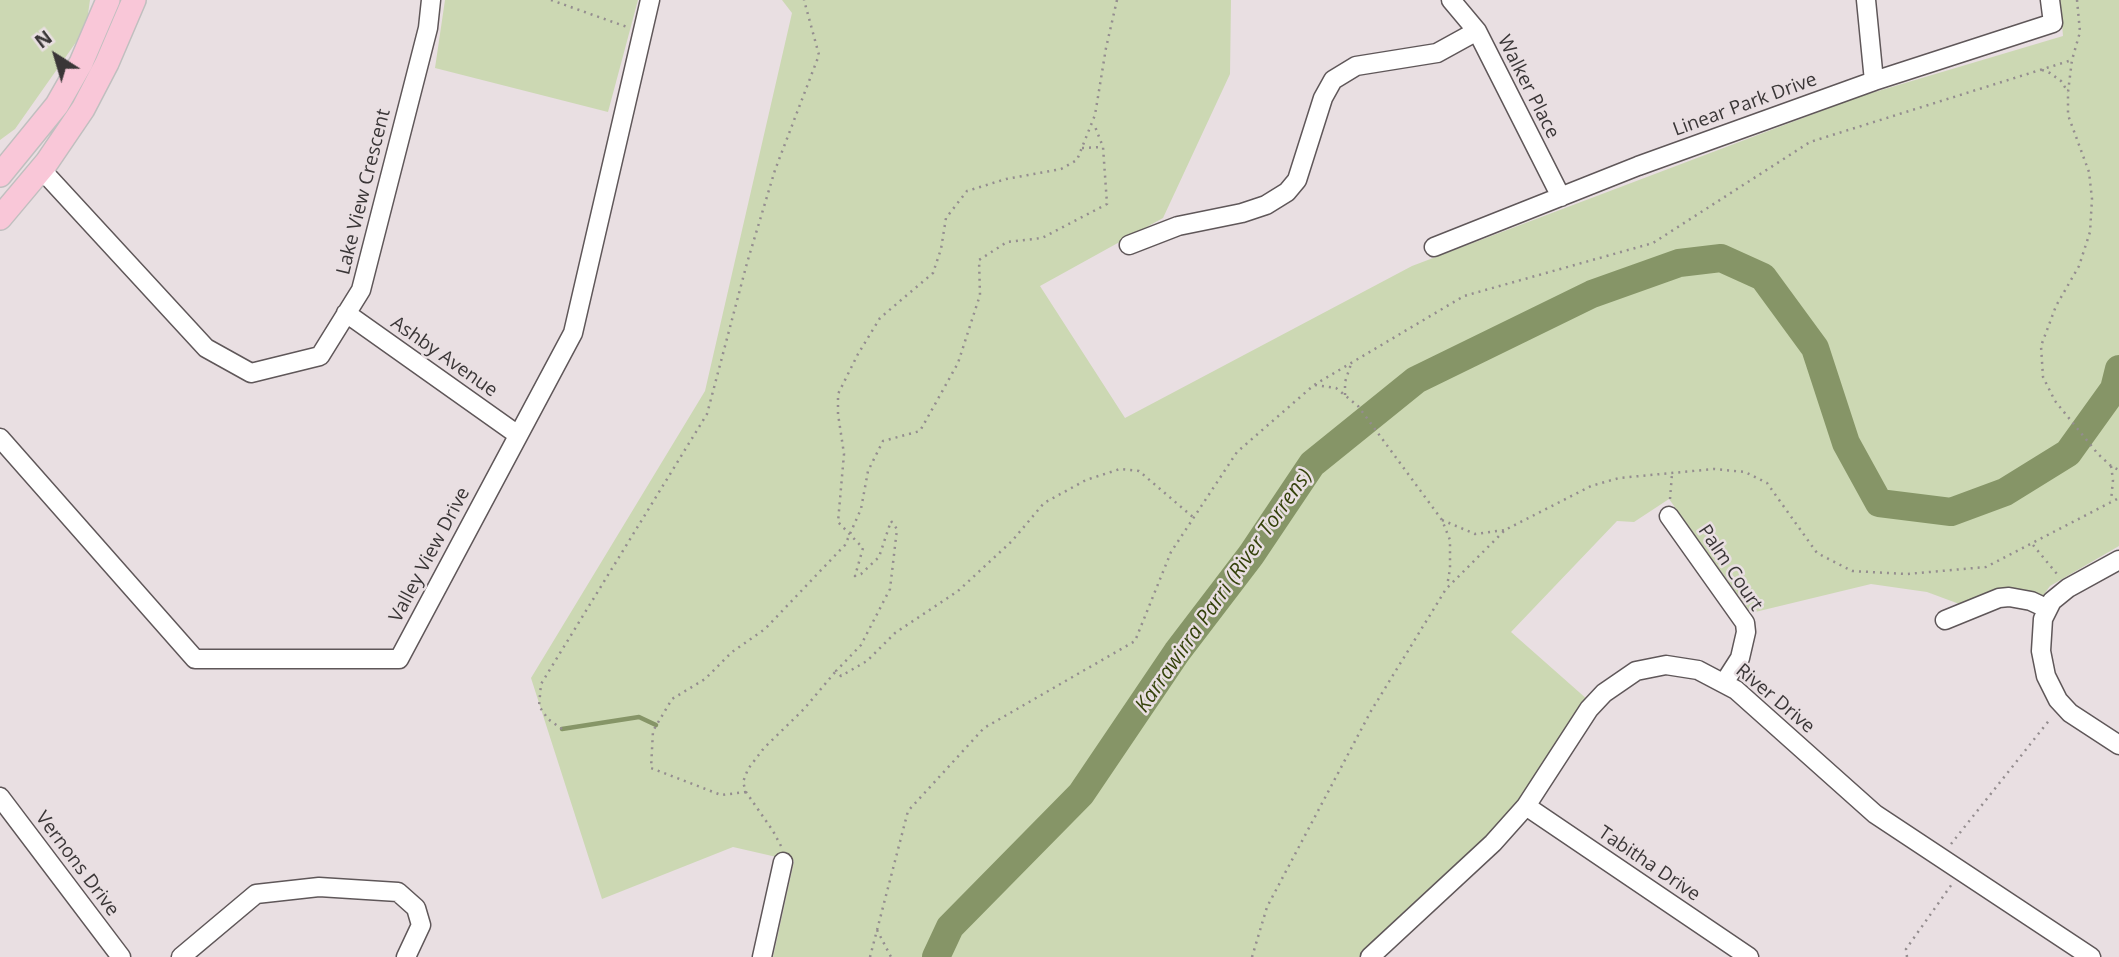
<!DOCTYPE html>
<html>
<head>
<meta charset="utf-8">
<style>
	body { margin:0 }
	#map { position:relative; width:2119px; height:957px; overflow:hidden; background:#e9dfe2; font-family:"Open Sans",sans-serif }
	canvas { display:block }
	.north { position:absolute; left:21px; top:21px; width:70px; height:70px; -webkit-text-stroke:5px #e9dfe2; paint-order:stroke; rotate:323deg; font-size:19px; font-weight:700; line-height:28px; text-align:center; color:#3a3637 }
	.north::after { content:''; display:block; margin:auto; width:24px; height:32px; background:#3a3637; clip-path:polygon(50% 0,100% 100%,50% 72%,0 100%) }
</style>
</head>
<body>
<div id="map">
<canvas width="2119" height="957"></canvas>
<div class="north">N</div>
</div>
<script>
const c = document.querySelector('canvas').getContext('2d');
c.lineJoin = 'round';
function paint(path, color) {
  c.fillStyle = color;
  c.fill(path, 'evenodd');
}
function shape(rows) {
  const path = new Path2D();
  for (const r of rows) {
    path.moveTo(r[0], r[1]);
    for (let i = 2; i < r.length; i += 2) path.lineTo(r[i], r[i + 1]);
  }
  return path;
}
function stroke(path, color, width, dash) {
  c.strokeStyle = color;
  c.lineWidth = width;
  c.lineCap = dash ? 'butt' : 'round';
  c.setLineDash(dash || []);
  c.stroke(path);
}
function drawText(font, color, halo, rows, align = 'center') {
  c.font = font + ' "Open Sans",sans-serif';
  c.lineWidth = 5;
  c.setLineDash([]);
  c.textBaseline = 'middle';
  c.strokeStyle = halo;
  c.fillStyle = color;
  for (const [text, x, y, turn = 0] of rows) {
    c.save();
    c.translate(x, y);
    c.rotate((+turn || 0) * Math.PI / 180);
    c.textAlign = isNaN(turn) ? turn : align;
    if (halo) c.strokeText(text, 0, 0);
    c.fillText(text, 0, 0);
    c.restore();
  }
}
const green = shape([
	[0,0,90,0,86,28,15,129,0,140],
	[445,0,638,0,608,112,435,68],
	[782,0,1231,0,1230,74,1163,218,1040,286,1125,418,1412,266,1858,97,2063,36,2060,0,2119,0,2119,546,2050,586,2042,597,2018,590,1987,593,1962,605,1927,592,1871,584,1751,613,1669,499,1634,522,1617,521,1511,632,1588,700,1519,801,1483,841,1368,948,1361,957,773,957,794,861,733,847,602,899,531,678,705,391,792,13]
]);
const stream = shape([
	[562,729,639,717,656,725]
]);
const river = shape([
	[936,957,950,927,1081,794,1177,652,1251,555,1312,464,1416,380,1592,294,1679,263,1721,258,1763,277,1815,348,1846,443,1879,503,1951,512,2005,492,2068,453,2114,389,2119,369]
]);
const path = shape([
	[551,0,627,27],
	[1117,0,1106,48,1095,115,1077,160,1061,169,1006,179,967,191,946,218,941,249,933,273,880,318,858,354,838,394,838,414,844,454,838,522,863,548,855,576,861,574,879,557,891,521,897,529,890,589,861,645,836,671,841,676,867,661,895,633,958,591,1012,541,1044,503,1086,480,1120,469,1139,471,1194,518],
	[2077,0,2080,32,2072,60,2068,92,2068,115,2089,172,2092,199,2090,232,2079,266,2056,306,2041,346,2043,377,2055,401,2098,454,2111,466,2119,470],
	[2042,70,2050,73,2061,81,2068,92],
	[1082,148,1103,147],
	[1315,385,1336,388,1358,406,1442,520,1450,540,1450,569,1447,586],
	[1345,395,1345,382,1351,364],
	[2111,466,2113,480,2111,501],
	[1670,499,1672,474],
	[1442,520,1475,534,1505,530],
	[2033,545,2057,574],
	[562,729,548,719,539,706,541,684,707,414,747,263,775,170,819,55,804,0],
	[746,792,721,795,651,768,653,731,672,699,705,679,732,652,765,629,845,545,861,509,868,471,883,441,920,431,958,363,980,295,979,260,1007,242,1042,238,1107,204,1103,147,1094,124],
	[1951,844,2051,718],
	[781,846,773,831,746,792,743,782,748,769,764,748,804,709,836,671],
	[877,930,891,957],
	[870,957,908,811,984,728,1135,641,1171,552,1237,452,1314,385,1464,296,1653,243,1810,142,2072,60],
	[1252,957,1267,907,1371,711,1446,589,1505,530,1591,486,1619,478,1714,469,1745,472,1767,483,1817,553,1852,571,1907,574,1986,567,2119,498],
	[1907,957,1906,949,1952,884]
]);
const minor = shape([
	[1451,0,1477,31,1561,197],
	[1866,0,1874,81],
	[41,169,206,348,251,373,320,356,361,290,428,28,431,0],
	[1129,245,1178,226,1242,213,1266,205,1287,192,1297,180,1323,98,1333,80,1356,66,1437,53,1477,31],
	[1434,247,1638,166,1874,81,2053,23,2050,0],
	[346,313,518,435],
	[0,438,195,659,399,659,573,333,650,0],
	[1669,516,1745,623,1746,632,1740,658,1724,683],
	[2048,609,2043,619,2041,651,2046,676,2058,700,2070,713,2119,745],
	[1945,620,1999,598,2009,597,2031,601,2048,609,2052,601,2068,588,2119,560],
	[0,797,121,957],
	[1526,806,1749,957],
	[181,957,256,894,319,887,398,892,416,908,421,925,406,957],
	[762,957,783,862],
	[1370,957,1493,843,1526,806,1589,709,1604,693,1636,671,1666,665,1698,670,1736,690,1875,814,2091,957]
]);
const major = shape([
	[0,175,57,105,81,63,108,0],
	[0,218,47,162,83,109,107,63,134,0]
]);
const streetNames = [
	["Walker Place",1528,87,63],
	["Linear Park Drive",1745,105,-20],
	["Lake View Crescent",364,192,-76],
	["Ashby Avenue",444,357,35],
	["Valley View Drive",430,555,-62],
	["Palm Court",1730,568,56],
	["River Drive",1775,699,40],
	["Vernons Drive",77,864,53],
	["Tabitha Drive",1649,864,34]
];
const waterNames = [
	["Karrawirra Parri (River Torrens)",1224,591,-55]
];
paint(green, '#ccd8b3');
stroke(stream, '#869567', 4.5);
stroke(river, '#869567', 28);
stroke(minor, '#5f5759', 21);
stroke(major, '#c0bfbf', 26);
stroke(path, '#948d8f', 2.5, [2, 5]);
stroke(minor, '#fff', 18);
stroke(major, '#f9c7d8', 23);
drawText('19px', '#3a3637', '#e9dfe2', streetNames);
drawText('italic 21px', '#35420b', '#e9dfe2', waterNames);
</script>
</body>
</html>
